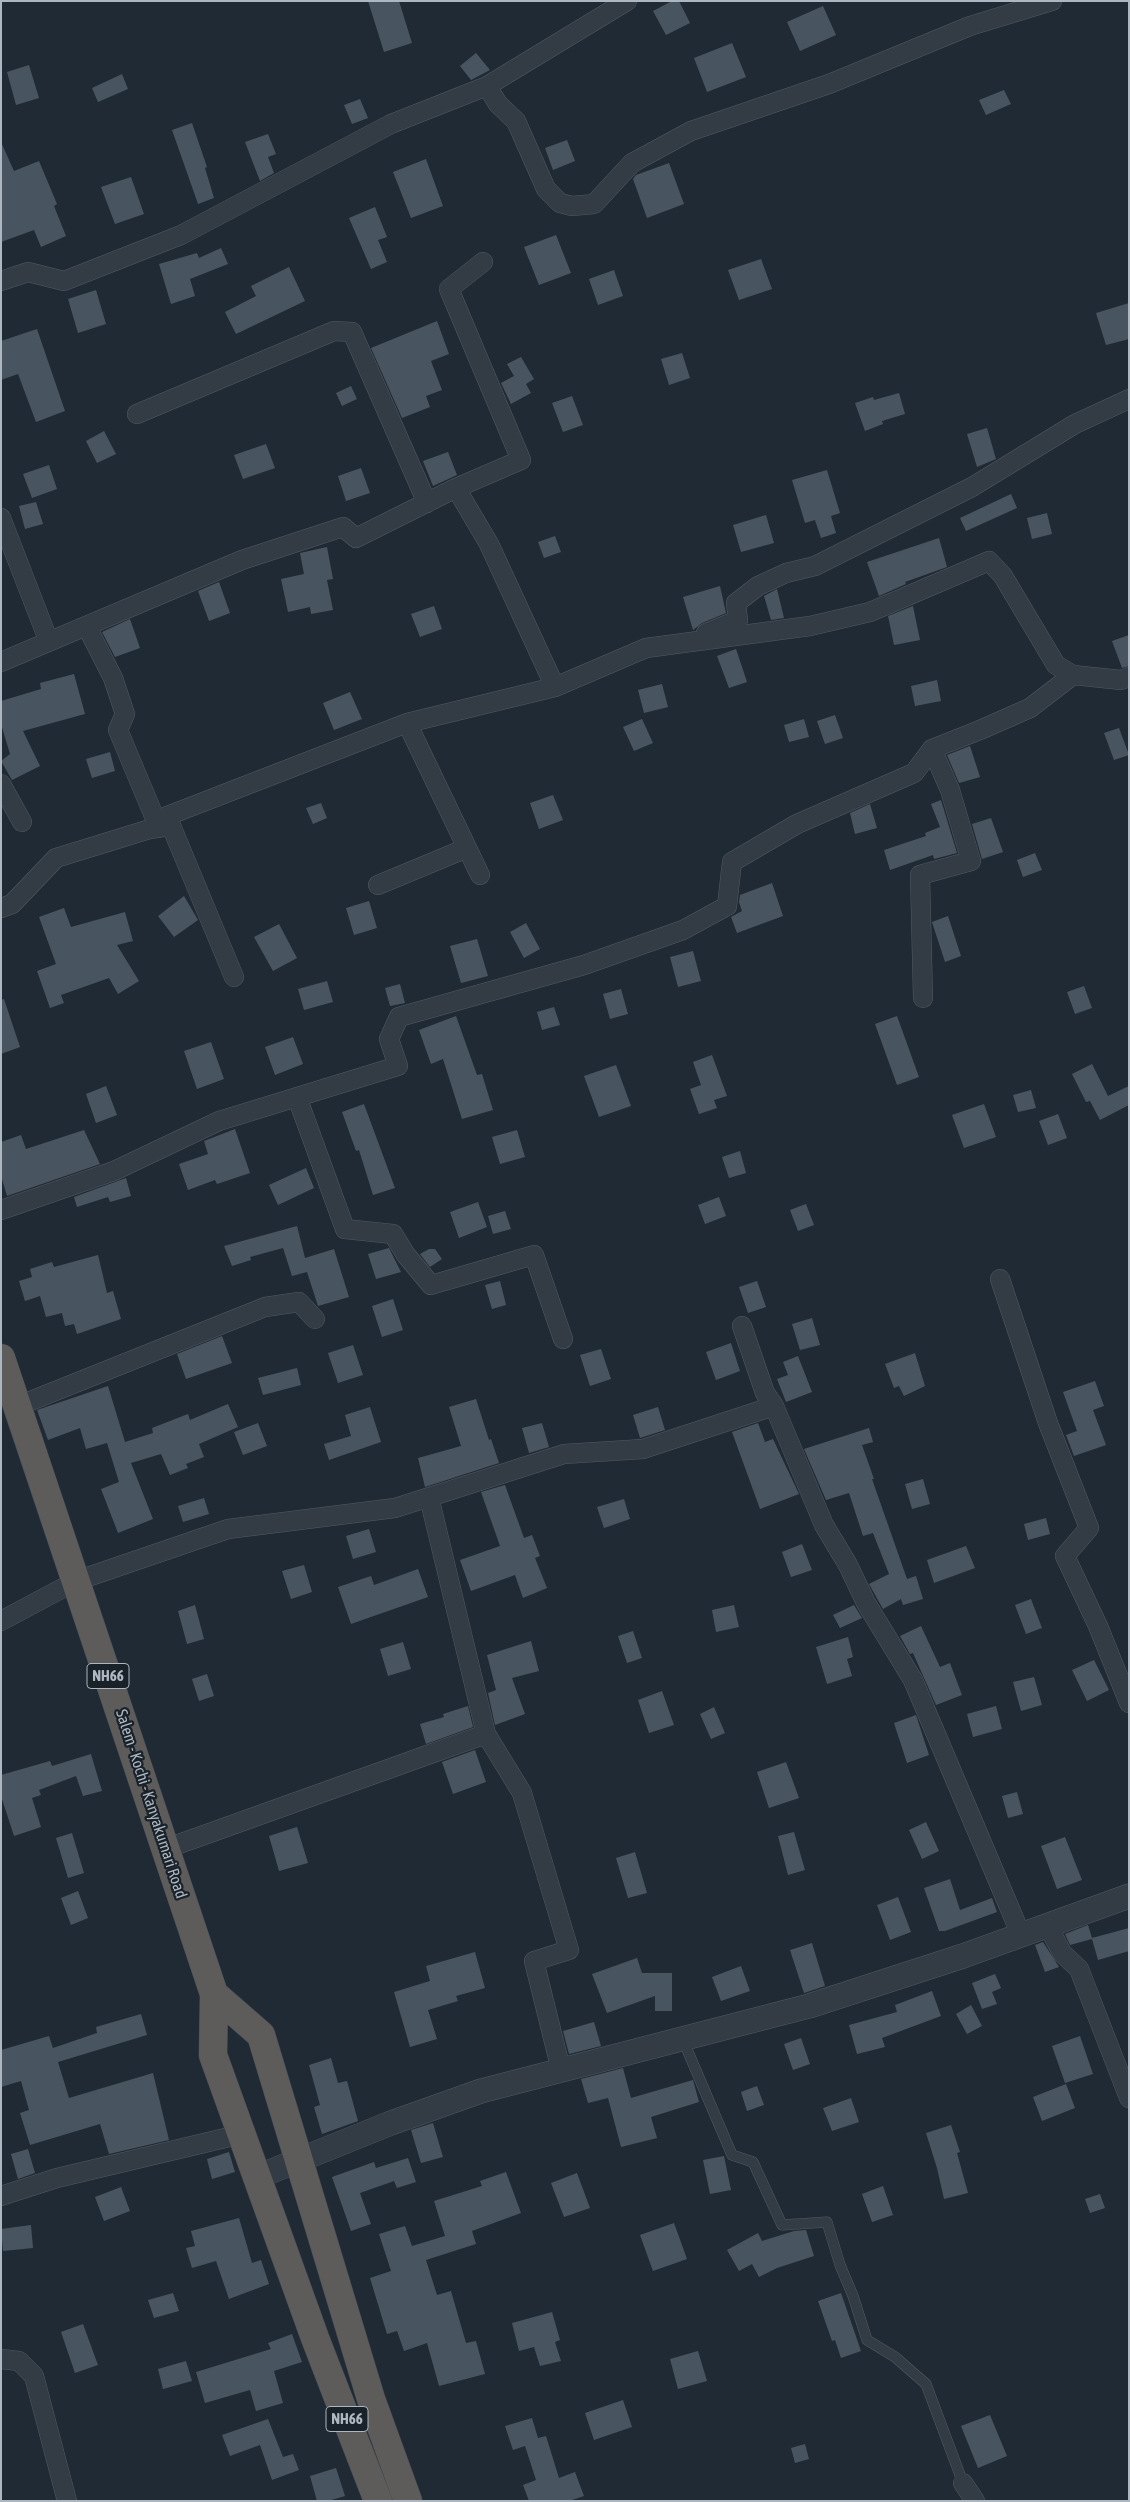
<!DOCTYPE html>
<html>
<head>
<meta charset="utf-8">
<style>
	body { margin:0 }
	#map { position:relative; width:1130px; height:2502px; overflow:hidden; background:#202a34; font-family:"Asap Condensed",sans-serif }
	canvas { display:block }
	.frame { position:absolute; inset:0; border:2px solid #adb7c2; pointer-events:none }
</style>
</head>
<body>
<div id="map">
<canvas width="1130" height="2502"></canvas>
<div class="frame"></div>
</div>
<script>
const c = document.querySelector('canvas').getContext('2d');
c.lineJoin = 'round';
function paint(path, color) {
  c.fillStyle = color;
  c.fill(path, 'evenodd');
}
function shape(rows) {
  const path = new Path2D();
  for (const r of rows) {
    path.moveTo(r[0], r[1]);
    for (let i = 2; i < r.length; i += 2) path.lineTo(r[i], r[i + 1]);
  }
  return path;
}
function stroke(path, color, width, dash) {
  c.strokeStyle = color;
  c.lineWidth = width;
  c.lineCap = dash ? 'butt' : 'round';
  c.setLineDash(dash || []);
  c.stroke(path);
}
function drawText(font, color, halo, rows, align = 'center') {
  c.font = font + ' "Asap Condensed",sans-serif';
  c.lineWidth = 4.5;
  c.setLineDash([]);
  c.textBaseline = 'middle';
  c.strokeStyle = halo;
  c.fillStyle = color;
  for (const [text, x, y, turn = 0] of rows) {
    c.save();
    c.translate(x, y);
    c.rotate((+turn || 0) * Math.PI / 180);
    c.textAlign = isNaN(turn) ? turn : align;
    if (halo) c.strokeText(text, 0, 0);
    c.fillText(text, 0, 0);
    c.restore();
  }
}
const building = shape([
	[368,1,399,1,412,43,384,52],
	[672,1,679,1,690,23,666,35,653,11],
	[823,6,836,35,800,51,787,22],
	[732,43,746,77,707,92,694,58],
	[476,53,490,70,471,80,460,66],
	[29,65,39,98,16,105,7,72],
	[122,74,128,89,98,102,92,88],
	[1004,90,1011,104,986,115,979,100],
	[360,99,368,118,352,124,344,105],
	[192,123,207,167,205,168,214,198,198,204,172,130],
	[268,134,276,154,268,157,274,173,260,181,245,142],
	[567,140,575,161,553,170,545,148],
	[1,142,14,171,39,161,57,204,54,206,66,236,41,247,34,230,1,242],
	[426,159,443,206,411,218,393,172],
	[669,163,684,204,647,218,633,179,636,175],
	[131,177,144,214,115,224,101,187],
	[375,207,387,237,378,240,387,262,371,269,349,218],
	[556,235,571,273,539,285,524,247],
	[221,248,228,264,190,279,195,296,171,304,159,264,197,253,199,258],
	[761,259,772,289,739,300,728,270],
	[289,267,305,301,236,334,225,312,256,296,251,286],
	[614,270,623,296,598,305,589,279],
	[96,290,106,324,78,333,68,299],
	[1129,303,1129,339,1106,345,1096,313],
	[437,321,449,354,431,361,442,390,426,396,430,407,402,418,371,348],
	[37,329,65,411,36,422,18,374,1,380,1,341],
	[682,353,690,378,669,385,661,359],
	[521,357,534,379,526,384,531,393,511,404,501,383,514,376,507,364],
	[351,386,357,399,342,406,336,393],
	[899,393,905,414,882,421,883,424,865,431,855,403,873,397,874,400],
	[572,396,583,425,563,432,552,403],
	[987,428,996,459,977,467,967,434],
	[104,431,116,454,97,463,86,441],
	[266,444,275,468,243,479,234,455],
	[448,452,457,475,433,486,423,461],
	[49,465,57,489,32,498,23,474],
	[361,468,370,493,346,501,338,476],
	[827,470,840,513,831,516,836,533,821,538,815,520,805,523,792,480],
	[1011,494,1017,508,966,531,960,518],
	[36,502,43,524,25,529,19,506],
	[1047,513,1052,534,1032,539,1027,518],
	[766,515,774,543,741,552,733,525],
	[555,536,561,552,544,558,538,542],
	[939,538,947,567,905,582,906,584,879,596,867,562],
	[327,547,333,579,327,580,333,610,311,614,310,607,288,612,281,579,304,574,300,553],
	[219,582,230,613,209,621,198,591],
	[720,586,726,613,702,623,693,630,683,597],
	[777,589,784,618,771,620,764,596],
	[434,606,442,629,420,637,411,614],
	[913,606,920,640,894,645,888,616],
	[130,619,140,648,115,657,102,632],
	[1129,635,1129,666,1122,668,1112,641],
	[736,649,747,682,729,688,717,656],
	[74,674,85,714,23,731,40,766,12,780,1,761,10,754,1,724,1,701,41,689,40,683],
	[937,680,941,701,915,706,911,686],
	[662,684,668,707,644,713,638,690],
	[350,692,362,719,334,730,323,703],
	[835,715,843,738,825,744,817,721],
	[642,719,653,743,634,751,623,727],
	[804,719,809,737,789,742,784,725],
	[1119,728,1129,755,1114,760,1104,733],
	[970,746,980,777,959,783,947,755],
	[110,752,115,771,92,778,86,759],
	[553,795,563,820,539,829,530,803],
	[941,800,957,853,934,859,933,855,890,870,884,850,926,836,925,833,940,827,931,804],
	[321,803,327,818,313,824,306,808],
	[870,804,877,828,855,834,850,813],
	[991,818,1003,852,982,859,972,824],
	[1035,853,1042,870,1023,877,1017,860],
	[772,883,783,916,737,933,731,917,742,911,739,902,740,895],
	[184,896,198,920,174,937,158,916],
	[369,901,377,928,354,935,346,908],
	[64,908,71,927,125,912,133,941,117,945,139,981,118,994,109,978,61,995,64,1003,50,1008,37,971,56,964,39,917],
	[948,916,961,956,945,962,932,922],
	[526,923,540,949,524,958,510,932],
	[279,924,297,958,273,971,254,937],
	[477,939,488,976,461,983,450,946],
	[693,951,701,981,678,987,670,957],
	[327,981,333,1002,304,1010,298,989],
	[400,984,405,1003,390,1006,385,988],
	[1084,986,1092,1008,1075,1014,1067,992],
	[621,989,628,1014,610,1019,603,994],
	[4,999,20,1047,1,1054,1,1000],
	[554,1007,560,1025,542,1030,537,1012],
	[456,1016,477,1075,482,1074,493,1110,462,1119,443,1059,431,1064,419,1030],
	[897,1016,919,1077,897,1085,875,1024],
	[293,1037,303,1064,275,1075,265,1047],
	[211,1042,224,1079,197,1089,184,1051],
	[712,1055,727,1096,714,1100,717,1108,699,1114,690,1089,701,1085,693,1062],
	[1092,1064,1108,1096,1129,1086,1129,1105,1100,1120,1090,1101,1086,1102,1072,1074],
	[616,1065,631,1106,599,1117,584,1076],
	[106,1086,117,1115,96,1123,86,1094],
	[1031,1090,1036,1108,1018,1112,1013,1095],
	[364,1104,395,1188,373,1195,359,1150,356,1151,342,1112],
	[984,1104,996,1137,964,1148,952,1115],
	[1058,1114,1067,1138,1048,1145,1039,1121],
	[235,1129,250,1173,217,1184,215,1180,188,1190,179,1164,208,1154,204,1141],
	[84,1130,100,1164,7,1196,1,1176,1,1142,21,1135,26,1149],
	[517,1130,525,1157,500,1164,492,1137],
	[740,1151,746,1173,729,1178,722,1157],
	[306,1168,314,1188,278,1205,269,1185],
	[126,1178,131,1196,110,1202,108,1197,77,1207,74,1197],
	[719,1197,726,1216,705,1224,698,1205],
	[478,1202,487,1227,459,1238,450,1212],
	[806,1204,814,1225,798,1231,790,1210],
	[505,1211,511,1229,493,1234,488,1216],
	[297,1226,305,1258,334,1249,349,1297,318,1306,307,1272,292,1276,283,1248,250,1257,251,1260,232,1266,224,1246],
	[389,1248,401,1272,376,1279,368,1254],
	[429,1249,435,1249,442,1259,430,1267,420,1254],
	[98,1255,107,1293,113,1291,121,1319,77,1334,74,1324,65,1326,62,1313,46,1317,40,1296,25,1301,19,1281,32,1277,30,1269,52,1262,54,1267],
	[500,1281,506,1305,492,1309,485,1285],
	[757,1281,766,1307,748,1313,739,1287],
	[393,1299,403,1330,382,1337,372,1306],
	[812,1318,820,1345,800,1350,792,1324],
	[222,1336,232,1363,186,1379,177,1354],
	[731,1343,740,1371,716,1380,706,1352],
	[353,1345,363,1375,338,1383,328,1353],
	[601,1349,611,1379,590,1386,580,1355],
	[915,1353,925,1386,904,1396,899,1386,894,1388,885,1364],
	[798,1356,812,1392,786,1402,777,1379,788,1375,783,1362],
	[297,1368,301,1385,263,1395,258,1378],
	[1095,1381,1104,1406,1093,1410,1106,1445,1074,1456,1066,1435,1077,1431,1063,1392],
	[108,1386,125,1442,153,1433,152,1428,188,1414,190,1420,228,1404,238,1427,199,1444,204,1457,186,1464,188,1468,170,1475,161,1454,131,1463,153,1519,118,1533,101,1489,119,1482,107,1443,86,1449,80,1428,48,1440,37,1410],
	[476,1399,489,1440,491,1439,499,1463,425,1487,418,1458,461,1446,449,1407],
	[370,1407,381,1442,329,1460,324,1444,351,1436,345,1415],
	[658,1407,665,1430,640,1438,633,1415],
	[258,1423,267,1446,243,1455,234,1432],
	[542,1423,549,1447,529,1453,522,1428],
	[758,1423,765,1442,773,1439,799,1494,760,1509,732,1432],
	[869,1428,873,1442,862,1445,874,1479,872,1479,907,1579,916,1576,923,1599,903,1605,901,1599,883,1609,869,1584,889,1574,873,1533,863,1536,849,1493,826,1500,804,1449],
	[923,1479,930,1504,912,1509,905,1484],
	[505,1485,524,1538,532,1535,540,1556,535,1558,547,1588,523,1598,515,1575,471,1591,460,1560,500,1546,481,1492],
	[204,1498,209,1514,183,1522,178,1506],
	[624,1499,630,1519,604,1528,597,1507],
	[1046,1518,1050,1534,1028,1540,1024,1524],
	[369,1529,376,1552,353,1559,346,1536],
	[802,1544,812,1570,791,1577,782,1552],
	[966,1546,975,1568,934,1583,927,1560],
	[304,1565,312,1592,291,1599,282,1571],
	[418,1569,428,1597,351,1624,338,1587,371,1576,374,1585],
	[1031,1599,1042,1628,1026,1634,1015,1605],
	[195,1605,204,1639,187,1644,178,1611],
	[734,1605,739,1627,716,1632,712,1610],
	[854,1605,862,1618,840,1628,833,1615],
	[921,1626,940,1667,950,1663,962,1695,936,1705,913,1653,910,1654,900,1636],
	[633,1631,642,1658,627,1663,618,1636],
	[848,1637,853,1657,847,1659,852,1676,827,1684,816,1647],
	[531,1641,539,1671,512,1678,525,1714,495,1725,488,1693,496,1690,487,1655],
	[403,1642,411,1669,388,1676,380,1649],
	[1094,1660,1109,1690,1087,1701,1072,1670],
	[207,1674,214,1696,199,1701,192,1679],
	[1034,1677,1042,1705,1021,1711,1013,1682],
	[662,1691,674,1725,649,1733,638,1700],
	[468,1706,473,1727,426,1744,420,1724,444,1717,443,1714],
	[996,1706,1002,1729,973,1737,967,1714],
	[714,1707,725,1733,711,1739,700,1714],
	[916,1715,929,1755,907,1763,894,1723],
	[475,1750,486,1782,453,1794,442,1762],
	[91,1754,102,1791,83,1796,76,1776,39,1790,41,1795,32,1798,41,1827,14,1836,1,1796,1,1775,50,1761,52,1766],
	[786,1762,799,1798,769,1808,757,1772],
	[1017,1792,1023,1814,1008,1818,1002,1796],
	[926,1822,939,1851,922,1859,909,1830],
	[297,1827,308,1863,279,1871,269,1836],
	[794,1832,805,1870,788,1875,778,1836],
	[72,1833,84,1873,68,1878,56,1838],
	[1065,1837,1082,1880,1057,1889,1041,1846],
	[635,1852,647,1893,628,1898,616,1858],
	[950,1879,960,1910,992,1898,997,1912,945,1931,939,1931,924,1888],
	[78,1891,88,1918,71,1925,61,1898],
	[898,1897,911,1932,890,1940,877,1905],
	[1088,1925,1092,1938,1129,1928,1129,1951,1098,1960,1092,1939,1070,1945,1065,1934],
	[1043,1942,1059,1967,1045,1972,1035,1945],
	[812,1943,825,1986,804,1993,790,1950],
	[475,1952,485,1988,456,1996,458,2001,428,2010,437,2039,410,2047,394,1992,430,1981,426,1966],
	[637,1958,642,1973,672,1973,672,2011,655,2011,655,1996,607,2013,592,1974],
	[741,1966,750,1991,721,2001,712,1977],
	[995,1974,1001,1988,992,1992,997,2004,982,2009,972,1983],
	[932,1991,941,2016,882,2038,885,2047,857,2054,849,2025,897,2012,895,2005],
	[971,2005,982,2026,967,2034,956,2014],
	[141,2014,147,2035,58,2062,69,2098,153,2073,169,2140,109,2154,100,2124,30,2145,20,2113,29,2110,21,2081,1,2087,1,2050,49,2036,53,2048,97,2033,96,2027],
	[594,2022,601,2046,569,2054,563,2031],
	[1080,2036,1093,2074,1065,2083,1052,2046],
	[801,2038,810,2064,793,2070,784,2044],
	[331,2058,338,2083,347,2081,358,2121,322,2134,314,2107,320,2105,309,2065],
	[623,2068,631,2098,693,2080,699,2102,651,2117,657,2138,621,2147,608,2098,588,2103,581,2079],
	[1066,2084,1075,2108,1042,2121,1033,2097],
	[757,2086,764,2105,747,2111,741,2092],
	[851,2098,859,2122,832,2131,823,2108],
	[433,2123,443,2157,421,2163,411,2130],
	[951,2125,960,2152,957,2153,968,2193,944,2199,937,2168,926,2133],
	[28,2149,35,2173,18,2179,11,2154],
	[229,2152,235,2172,212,2179,207,2159],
	[724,2156,731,2190,710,2194,703,2160],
	[408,2158,416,2182,397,2188,394,2181,360,2193,371,2224,351,2231,332,2177,374,2162,376,2168],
	[506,2172,521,2213,472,2231,476,2244,426,2260,437,2295,451,2291,466,2343,476,2341,485,2374,439,2386,427,2343,404,2351,397,2331,387,2334,370,2278,391,2271,379,2234,405,2226,412,2246,445,2236,434,2201,482,2186,480,2181],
	[577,2173,590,2208,564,2217,551,2183],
	[883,2186,893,2215,872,2222,862,2194],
	[121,2187,130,2211,104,2221,95,2197],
	[1100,2194,1105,2208,1090,2213,1085,2199],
	[239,2218,252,2263,261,2260,269,2284,229,2299,216,2261,192,2268,186,2248,195,2246,191,2231],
	[674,2223,687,2259,653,2271,640,2235],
	[31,2225,33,2248,3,2251,1,2229],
	[806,2230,814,2256,777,2268,759,2277,752,2264,739,2271,727,2250,758,2233,762,2241,794,2231],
	[173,2293,179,2311,154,2318,148,2300],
	[841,2293,861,2351,841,2358,835,2340,832,2341,818,2301],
	[552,2312,560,2340,555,2342,561,2361,540,2366,534,2347,519,2351,512,2323],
	[83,2324,98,2365,75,2373,61,2332],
	[292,2334,302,2362,274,2371,283,2403,256,2411,250,2390,205,2403,196,2372,271,2349,268,2343],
	[698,2351,707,2381,678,2389,670,2359],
	[186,2361,192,2381,163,2389,158,2369],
	[623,2400,632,2427,594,2440,585,2413],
	[990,2415,1007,2456,978,2468,961,2426],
	[532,2418,538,2438,546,2436,559,2478,575,2472,584,2496,569,2501,529,2501,523,2485,536,2480,525,2446,513,2450,505,2426],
	[268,2419,283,2457,293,2454,299,2470,272,2480,260,2445,230,2456,222,2435],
	[805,2444,809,2459,795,2463,791,2448],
	[336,2468,345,2496,328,2501,317,2501,310,2476]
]);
const service = shape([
	[683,2040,732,2155,753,2162,782,2225,827,2222,840,2265,853,2296,867,2340,895,2357,926,2384,963,2483]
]);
const minor = shape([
	[487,86,627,1],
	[1,281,28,272,64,281,181,235,391,124,487,86,498,104,516,121,546,189,560,203,572,206,594,204,632,163,691,131,829,84,970,26,1052,1],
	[137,414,334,331,352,332,427,503],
	[456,488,521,460,449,289,483,262],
	[1,518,49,642],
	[87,627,113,678,125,714,118,730,159,828],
	[706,633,738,620,736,603,758,586,786,573,815,566,972,487,1075,424,1129,399],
	[1,662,242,560,343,527,356,538,456,488,489,544,555,687,646,648,810,626,870,612,989,561,1003,576,1056,665,1073,675],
	[407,723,555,687],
	[1,784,22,822],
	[378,885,467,848],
	[1,908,12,904,56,858,150,829,170,826],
	[234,977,167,816,407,723,480,875],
	[923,998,920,875,971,861,950,790,932,749],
	[297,1097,345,1229,393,1234,406,1255,431,1285,534,1255,563,1339],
	[1,1210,114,1171,219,1121,398,1066,389,1039,399,1017,584,965,683,930,727,906,732,862,797,824,914,773,932,749,980,730,1030,708,1073,675,1121,680,1129,677],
	[1000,1279,1048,1423,1089,1528,1065,1556,1098,1626,1129,1703],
	[742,1326,765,1393,774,1406,824,1525,848,1565,866,1603,913,1680,1021,1935],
	[18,1406,265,1307,299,1302,315,1319],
	[429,1497,486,1734,522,1793,569,1950,534,1961,561,2070],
	[1,1621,76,1581,228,1529,395,1508,564,1454,643,1449,774,1406],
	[165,1849,486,1734],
	[1048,1926,1062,1953,1079,1969,1129,2098],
	[1,2196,57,2178,242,2134],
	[1,2359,19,2361,34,2376,67,2501],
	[963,2483,975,2501]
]);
const tertiary = shape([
	[257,2177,391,2123,481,2091,809,2006,963,1956,1129,1896]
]);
const trunk = shape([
	[1,1358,214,1994,213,2055,315,2338,378,2501],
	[214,1994,261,2035,371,2399,408,2501]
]);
const shields = [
	[108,1676,42],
	[347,2419,42]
];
const shieldNames = [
	["NH66",108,1676],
	["NH66",347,2419]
];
const streetNames = [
	["Salem - Kochi - Kanyakumari Road",151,1804,72]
];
paint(building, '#485560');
stroke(service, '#515a63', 11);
stroke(minor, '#515a63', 20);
stroke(tertiary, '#515a63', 25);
stroke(trunk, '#3e474f', 29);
stroke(service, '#333c45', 10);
stroke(minor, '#333c45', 19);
stroke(tertiary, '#333c45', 24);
stroke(trunk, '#5e5c5b', 28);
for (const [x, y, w] of shields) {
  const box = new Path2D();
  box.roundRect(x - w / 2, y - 12.5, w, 25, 4);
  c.fillStyle = '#192129';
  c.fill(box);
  stroke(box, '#adb7c2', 1);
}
drawText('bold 15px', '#adb7c2', null, shieldNames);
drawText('16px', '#adb7c2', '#192129', streetNames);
</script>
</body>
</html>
